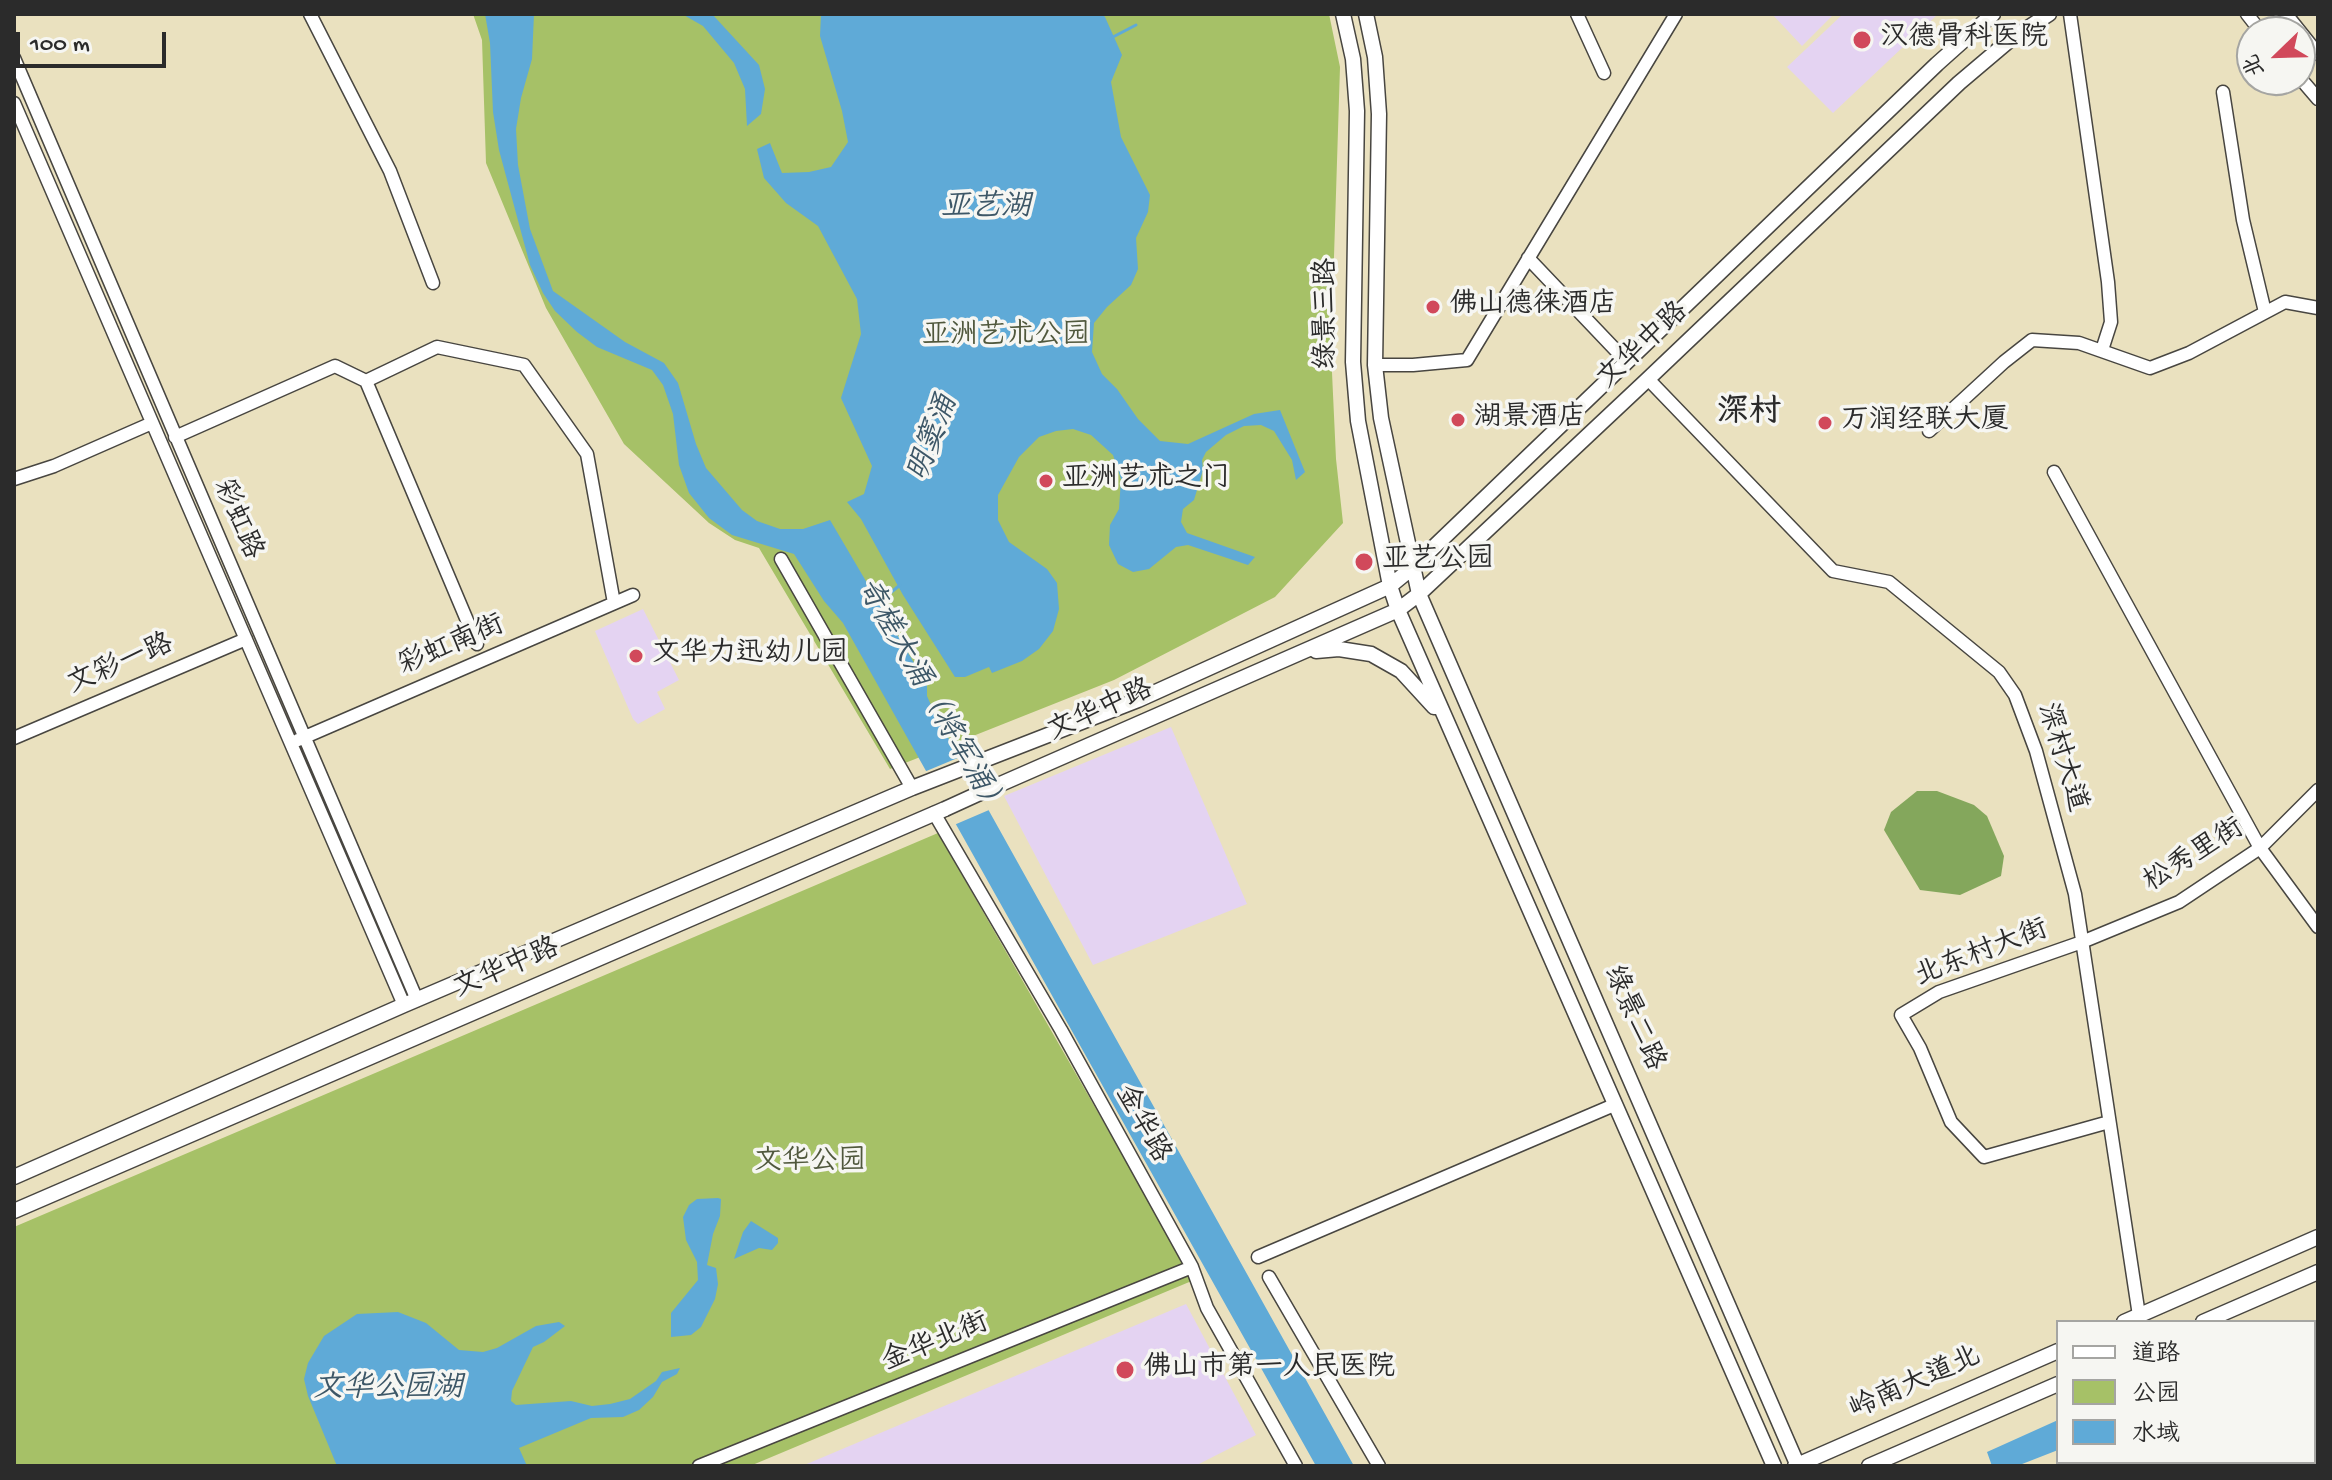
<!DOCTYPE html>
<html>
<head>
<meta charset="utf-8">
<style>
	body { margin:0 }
	#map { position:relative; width:2332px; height:1480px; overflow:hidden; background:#eae1bf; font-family:"Gochi Hand","LXGW WenKai TC",sans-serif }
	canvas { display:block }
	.frame { position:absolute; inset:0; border:16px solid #2b2b2b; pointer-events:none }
	.legend { position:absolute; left:2056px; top:1320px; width:260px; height:144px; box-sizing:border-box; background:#f6f6f2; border:2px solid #a5a5a2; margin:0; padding:10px 14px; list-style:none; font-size:24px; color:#2b2b2b }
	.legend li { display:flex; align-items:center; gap:16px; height:40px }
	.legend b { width:40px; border:2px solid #a5a5a2 }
	.north { position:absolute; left:2236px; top:16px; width:80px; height:80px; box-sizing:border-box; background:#f6f6f2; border:2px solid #a5a5a2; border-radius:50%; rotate:247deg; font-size:22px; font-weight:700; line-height:32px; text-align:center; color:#2b2b2b }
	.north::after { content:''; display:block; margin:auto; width:28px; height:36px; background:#d1495b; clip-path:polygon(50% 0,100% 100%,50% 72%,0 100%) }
	.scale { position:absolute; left:16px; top:32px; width:150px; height:36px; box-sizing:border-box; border:4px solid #2b2b2b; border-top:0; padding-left:10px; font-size:24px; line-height:28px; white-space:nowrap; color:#2b2b2b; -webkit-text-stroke:6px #f6f6f2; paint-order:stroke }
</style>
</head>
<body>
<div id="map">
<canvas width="2332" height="1480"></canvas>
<div class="frame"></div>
<ul class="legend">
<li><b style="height:10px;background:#fff"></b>道路</li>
<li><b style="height:22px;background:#a6c167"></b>公园</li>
<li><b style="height:22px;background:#5faad7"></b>水域</li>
</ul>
<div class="north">北</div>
<div class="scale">100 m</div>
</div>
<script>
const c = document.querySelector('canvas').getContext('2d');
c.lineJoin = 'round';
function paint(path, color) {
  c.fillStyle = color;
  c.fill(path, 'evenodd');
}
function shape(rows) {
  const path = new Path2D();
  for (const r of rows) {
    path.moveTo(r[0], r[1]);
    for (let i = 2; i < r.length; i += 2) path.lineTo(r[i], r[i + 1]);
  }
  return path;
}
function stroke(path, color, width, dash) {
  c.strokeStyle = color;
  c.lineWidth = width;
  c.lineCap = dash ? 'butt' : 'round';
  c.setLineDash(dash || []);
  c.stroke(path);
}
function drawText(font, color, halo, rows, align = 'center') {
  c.font = font + ' "Gochi Hand","LXGW WenKai TC",sans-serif';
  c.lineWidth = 7;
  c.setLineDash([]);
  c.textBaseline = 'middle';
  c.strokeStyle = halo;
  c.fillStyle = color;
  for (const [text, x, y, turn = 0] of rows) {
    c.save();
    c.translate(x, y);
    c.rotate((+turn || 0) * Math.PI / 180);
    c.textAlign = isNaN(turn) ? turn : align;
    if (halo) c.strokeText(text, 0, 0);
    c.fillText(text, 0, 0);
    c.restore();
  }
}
const built = shape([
	[1772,14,1834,14,1802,46],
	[1843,14,1938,14,1833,113,1787,67],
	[643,609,679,680,657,692,665,709,638,724,633,719,595,631],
	[1171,727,1247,904,1093,965,1004,796],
	[1186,1304,1256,1435,1195,1466,802,1466]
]);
const green = shape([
	[473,14,1329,14,1340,67,1331,351,1336,459,1343,523,1275,597,1114,680,890,769,759,548,735,540,709,523,624,444,546,308,486,163,482,40],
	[938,833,1194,1280,750,1466,14,1466,14,1227]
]);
const forest = shape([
	[1917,791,1937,791,1974,805,1987,816,2004,856,2001,876,1960,895,1920,890,1884,830,1891,812]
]);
const water = shape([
	[485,14,534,14,532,59,521,98,516,129,518,165,530,229,553,291,625,342,664,363,678,383,696,444,706,468,742,510,757,521,780,529,803,529,830,520,927,685,927,696,935,714,1354,1466,1316,1466,843,623,824,601,794,554,732,535,709,518,689,493,679,465,673,414,663,385,652,370,597,347,577,332,555,311,543,293,530,265,499,150,493,112,490,43],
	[682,14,712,14,759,65,765,89,761,114,747,126,745,89,734,63,703,26],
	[821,14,1102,14,1105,17,1122,55,1111,82,1121,137,1150,195,1148,212,1136,238,1138,269,1131,285,1107,307,1094,323,1092,352,1102,374,1117,389,1138,419,1160,441,1188,444,1254,414,1280,410,1305,472,1296,480,1292,460,1274,431,1261,425,1244,426,1226,435,1206,452,1202,460,1203,470,1194,500,1183,509,1181,522,1187,533,1255,557,1248,565,1188,545,1176,547,1149,569,1133,572,1118,564,1109,545,1110,525,1119,509,1121,479,1113,455,1091,435,1073,429,1056,431,1039,437,1019,457,998,495,998,520,1009,542,1047,569,1057,583,1059,609,1053,631,1039,649,1022,661,992,673,989,667,965,677,955,677,903,595,861,519,847,502,864,494,872,466,841,398,861,334,857,299,818,226,786,203,764,178,757,149,770,143,782,173,809,172,831,167,848,142,842,111,820,36],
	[718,1198,721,1199,720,1216,713,1234,707,1265,716,1268,718,1284,715,1299,701,1327,691,1335,671,1337,671,1313,698,1280,697,1262,686,1240,683,1217,689,1205,697,1199],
	[751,1221,778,1238,778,1243,772,1250,759,1248,734,1259,743,1232],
	[398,1312,426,1323,459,1350,483,1352,497,1348,536,1326,559,1322,565,1326,544,1342,533,1347,512,1391,511,1401,516,1405,571,1401,592,1406,610,1404,630,1399,656,1381,662,1372,680,1368,677,1374,662,1382,653,1397,639,1410,623,1417,591,1418,519,1448,527,1466,337,1466,308,1396,304,1379,308,1363,324,1336,357,1314],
	[2058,1420,2058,1450,2017,1466,1992,1466,1987,1452]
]);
const pier = shape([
	[960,757,989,810,954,825,924,772]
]);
const stream = shape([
	[1111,38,1136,25],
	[878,603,900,585]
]);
const minor = shape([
	[310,14,390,171,433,283],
	[1577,14,1604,73],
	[2070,14,2108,282,2111,322,2102,350],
	[2247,14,2261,32],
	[2286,14,2318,54],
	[14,58,417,1000],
	[2300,78,2318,99],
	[2223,92,2243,220,2265,312],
	[14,103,404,1005],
	[1528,258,1627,362],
	[1375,365,1413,365,1467,360,1676,14],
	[1648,379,1833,571,1889,582,1999,672,2015,695,2036,751,2075,894,2140,1322],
	[366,381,477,644],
	[1929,431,2004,362,2032,340,2079,343,2150,368,2189,353,2285,302,2318,308],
	[175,437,335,366,366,381,437,347,524,365,587,454,614,603],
	[2054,472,2260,848,2318,927],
	[14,479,54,466,152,423],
	[781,559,912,788],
	[14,738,246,639],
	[298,740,633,595],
	[934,813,1061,1030,1192,1267,1207,1308,1296,1466],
	[2109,1122,1984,1157,1951,1122,1920,1048,1901,1015,1939,992,2082,942,2179,902,2260,848,2318,790],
	[1258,1257,1614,1105],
	[1269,1277,1379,1466],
	[2163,1462,2164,1466],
	[699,1466,1192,1267]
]);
const major = shape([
	[1343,14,1353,59,1357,111,1353,362,1358,421,1390,586,1398,610,1774,1466],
	[1366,14,1375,57,1379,114,1375,365,1381,418,1419,594,1798,1466],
	[1316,651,1339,649,1371,654,1401,671,1434,707],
	[980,793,1398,610,1419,594,1648,379,1959,83,2011,39,2049,14],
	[14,1177,404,1005,912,788,1138,700,1390,586,1412,568,1937,64,1993,14],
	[14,1211,945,809],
	[2124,1322,2318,1237],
	[2203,1322,2318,1272],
	[1795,1466,2058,1351],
	[1869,1466,2058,1384]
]);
const majorBridge = shape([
	[945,809,980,793]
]);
const markers = [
	[1862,40,10,"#d1495b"],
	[1433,307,8,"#d1495b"],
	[1458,420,8,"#d1495b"],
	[1825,423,8,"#d1495b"],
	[1046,481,8,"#d1495b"],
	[1364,562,10,"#d1495b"],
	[636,656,8,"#d1495b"],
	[1125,1370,10,"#d1495b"]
];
const poiNames = [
	["汉德骨科医院",1880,40],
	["佛山德徕酒店",1449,307],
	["湖景酒店",1474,420],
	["万润经联大厦",1841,423],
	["亚洲艺术之门",1062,481],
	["亚艺公园",1382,562],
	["文华力迅幼儿园",652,656],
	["佛山市第一人民医院",1143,1370]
];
const streetNames = [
	["绿景三路",1329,314,-90],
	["文华中路",1644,347,-43],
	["彩虹路",236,520,67],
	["彩虹南街",452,647,-23],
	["文彩一路",121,666,-23],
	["文华中路",1101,712,-24],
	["深村大道",2060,758,73],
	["松秀里街",2195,857,-32],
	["北东村大街",1982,955,-21],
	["文华中路",507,970,-23],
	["绿景二路",1632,1019,66],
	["金华路",1141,1125,61],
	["金华北街",936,1344,-22],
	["岭南大道北",1916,1385,-24]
];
const parkNames = [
	["亚洲艺术公园",1006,338],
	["文华公园",810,1164]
];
const waterNames = [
	["亚艺湖",986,209],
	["明窦涌",935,439,-69],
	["奇槎大涌（将军涌）",929,699,60],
	["文华公园湖",388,1390]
];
const quarterNames = [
	["深村",1749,415]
];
paint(built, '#e4d3f2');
paint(green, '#a6c167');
paint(forest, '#84a75c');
paint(water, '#5faad7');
paint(pier, '#eae1bf');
stroke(stream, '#5faad7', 3);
stroke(minor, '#484641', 15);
stroke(major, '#484641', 17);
stroke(minor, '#fff', 12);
stroke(major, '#fff', 14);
stroke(majorBridge, '#484641', 17, []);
stroke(majorBridge, '#fff', 14);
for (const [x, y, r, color] of markers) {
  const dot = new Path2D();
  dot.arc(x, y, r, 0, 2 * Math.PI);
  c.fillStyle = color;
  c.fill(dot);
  stroke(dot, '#f6f6f2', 3);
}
drawText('28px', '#2b2b2b', '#f6f6f2', poiNames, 'left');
drawText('28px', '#2b2b2b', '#f6f6f2', streetNames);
drawText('28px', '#50583d', '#f6f6f2', parkNames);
drawText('italic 30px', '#3d5767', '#f6f6f2', waterNames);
drawText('bold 32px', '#2b2b2b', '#f6f6f2', quarterNames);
</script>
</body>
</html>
